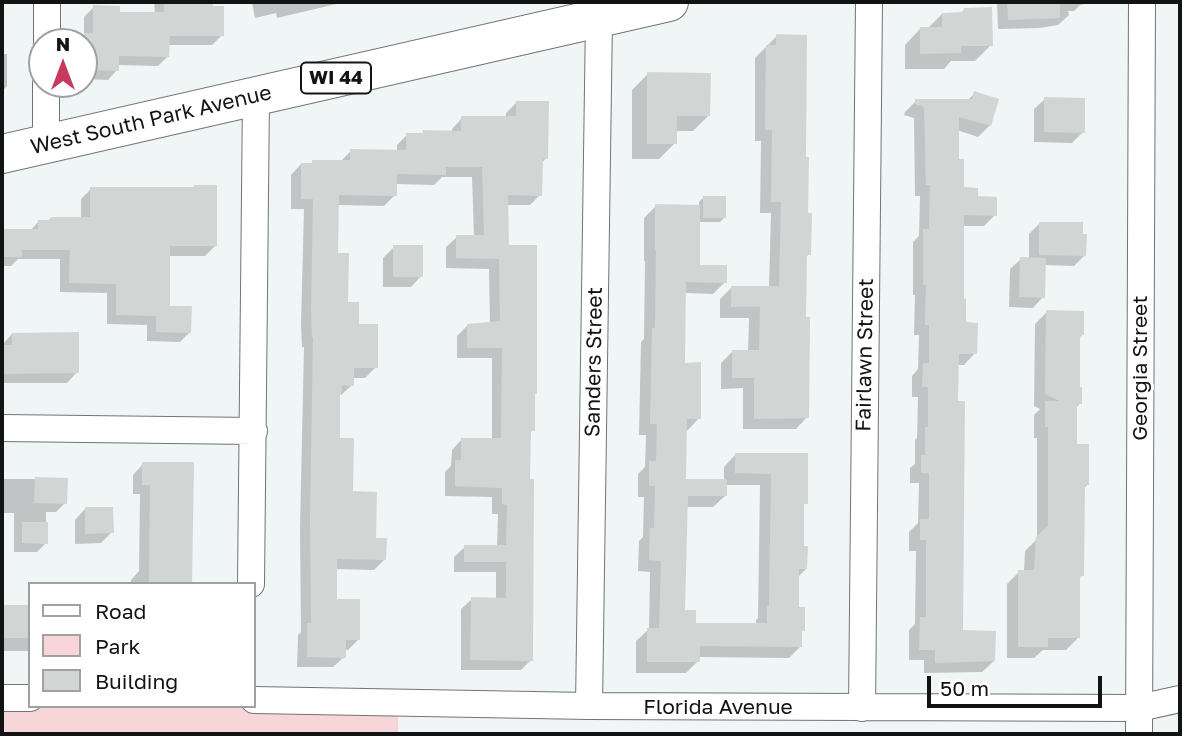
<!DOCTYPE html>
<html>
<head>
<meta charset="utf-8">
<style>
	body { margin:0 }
	#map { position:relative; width:1182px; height:736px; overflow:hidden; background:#f0f6f5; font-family:"Golos Text",sans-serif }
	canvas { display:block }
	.frame { position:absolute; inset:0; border:4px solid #121413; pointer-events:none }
	.legend { position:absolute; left:28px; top:582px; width:228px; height:126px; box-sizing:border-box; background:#fff; border:2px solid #a0a1a1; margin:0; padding:9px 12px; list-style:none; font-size:21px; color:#121413 }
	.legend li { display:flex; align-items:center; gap:14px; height:35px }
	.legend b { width:35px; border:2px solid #a0a1a1 }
	.north { position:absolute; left:28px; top:28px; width:70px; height:70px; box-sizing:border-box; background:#fff; border:2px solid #a0a1a1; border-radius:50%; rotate:0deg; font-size:19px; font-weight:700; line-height:28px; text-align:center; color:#121413 }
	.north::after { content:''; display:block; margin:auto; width:24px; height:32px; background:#c8395e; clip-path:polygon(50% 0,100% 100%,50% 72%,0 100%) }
	.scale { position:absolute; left:927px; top:676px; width:175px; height:32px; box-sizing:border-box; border:4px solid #121413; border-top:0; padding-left:9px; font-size:21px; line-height:24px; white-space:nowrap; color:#121413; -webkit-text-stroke:5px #fff; paint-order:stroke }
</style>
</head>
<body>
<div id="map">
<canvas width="1182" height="736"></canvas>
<div class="frame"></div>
<ul class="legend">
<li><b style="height:9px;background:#fff"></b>Road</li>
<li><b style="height:19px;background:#f8d5d9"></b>Park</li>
<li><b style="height:19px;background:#d1d6d5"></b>Building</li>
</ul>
<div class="north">N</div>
<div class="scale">50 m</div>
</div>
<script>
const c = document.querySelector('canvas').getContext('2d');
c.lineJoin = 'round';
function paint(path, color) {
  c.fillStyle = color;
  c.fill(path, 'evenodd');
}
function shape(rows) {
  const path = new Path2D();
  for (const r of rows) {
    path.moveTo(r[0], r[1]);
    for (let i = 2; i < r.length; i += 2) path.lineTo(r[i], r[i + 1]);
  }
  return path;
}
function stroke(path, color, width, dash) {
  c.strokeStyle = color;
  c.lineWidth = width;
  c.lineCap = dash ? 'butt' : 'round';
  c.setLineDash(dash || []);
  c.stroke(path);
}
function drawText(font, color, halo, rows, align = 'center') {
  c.font = font + ' "Golos Text",sans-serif';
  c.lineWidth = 6;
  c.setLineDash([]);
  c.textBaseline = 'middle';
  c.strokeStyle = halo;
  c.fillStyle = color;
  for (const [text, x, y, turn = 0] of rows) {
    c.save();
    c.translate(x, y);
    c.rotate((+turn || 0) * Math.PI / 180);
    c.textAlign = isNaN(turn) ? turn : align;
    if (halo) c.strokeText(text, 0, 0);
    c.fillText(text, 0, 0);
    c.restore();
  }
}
const green = shape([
	[2,698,30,706,254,706,398,703,398,734,2,734]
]);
const shadow = shape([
	[154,2,211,2,211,7,222,35,212,45,168,45,168,56,158,66,117,65,117,70,108,80,84,79,84,42,73,42,80,35,84,35,84,17,94,7,118,13,155,14],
	[252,2,345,2,277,18,276,13,255,18],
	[997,2,1087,2,1084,4,1080,5,1074,11,1068,11,1069,15,1058,25,1039,28,998,29],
	[1179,2,1180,2,1180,25,1179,25],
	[964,10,991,45,975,61,951,61,944,69,905,69,905,45,920,29,928,28,942,14,960,14],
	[777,36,804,158,809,254,805,258,807,417,796,429,743,429,743,388,721,389,721,363,732,352,748,352,749,318,720,318,720,299,732,287,769,287,771,213,760,213,761,141,755,141,755,58],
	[2,54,7,54,7,86,2,92],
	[648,74,708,116,693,131,675,131,675,143,659,159,632,159,632,90],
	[975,93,990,125,978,137,957,130,957,160,962,189,976,198,995,215,984,226,963,226,964,324,975,353,964,365,957,365,961,632,994,661,982,672,924,673,924,660,909,660,909,630,915,624,916,551,909,551,909,532,918,523,919,483,910,483,910,468,915,464,915,440,917,438,918,397,912,397,912,376,918,369,919,335,914,335,915,295,913,295,913,242,919,236,920,196,915,196,914,118,904,115,905,112,916,101,968,100],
	[1045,99,1083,132,1072,143,1034,142,1034,109],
	[517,102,546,158,541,164,540,195,530,205,506,205,507,247,533,395,533,430,529,434,531,660,521,670,461,670,461,609,472,599,496,599,496,572,454,572,454,557,465,547,497,547,498,514,492,514,492,497,445,496,445,472,451,466,452,450,462,439,492,440,492,358,457,358,457,336,468,325,490,324,489,269,446,268,446,247,457,237,474,237,472,177,442,177,434,185,395,184,395,195,384,206,337,205,336,255,346,304,358,326,376,367,365,378,352,378,352,385,341,395,338,395,338,439,352,493,385,559,374,570,336,569,336,601,359,639,348,650,344,650,344,657,333,667,297,667,298,635,301,632,300,528,304,347,302,347,301,324,304,209,291,209,291,175,301,164,310,164,313,162,340,162,351,151,397,151,397,145,407,135,421,135,423,132,452,132,452,129,462,118,506,118,506,113],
	[91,189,215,246,205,256,168,256,168,308,190,332,180,342,147,341,147,325,107,324,107,293,60,292,60,259,18,259,11,266,3,266,2,296,2,231,30,231,39,221,48,221,51,218,81,218,81,199],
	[704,197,725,217,720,222,699,222,698,266,725,282,713,294,684,293,683,364,699,418,688,430,685,430,684,481,724,481,724,467,735,455,806,455,806,503,802,506,802,548,806,569,798,577,797,608,803,630,801,633,801,646,789,658,698,657,698,661,686,673,636,673,636,641,649,629,650,572,638,571,639,541,643,537,644,497,638,497,638,474,645,467,646,435,639,435,641,342,644,339,645,261,644,261,644,218,656,206,699,207,699,202],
	[725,485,760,485,758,618,756,620,756,624,694,624,683,611,686,507,713,507,725,496],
	[1040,223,1085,255,1074,266,1044,265,1043,297,1033,308,1009,307,1010,269,1021,259,1029,259,1029,234],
	[394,247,421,276,411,287,383,287,383,258],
	[1047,312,1082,335,1078,339,1080,403,1076,408,1075,446,1088,484,1083,489,1082,575,1078,579,1078,638,1066,650,1043,650,1034,658,1007,658,1007,584,1019,572,1024,572,1025,551,1037,539,1037,438,1034,438,1034,415,1040,409,1034,406,1035,324],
	[12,334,77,372,67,383,2,383,2,345],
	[143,464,191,584,131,584,131,580,139,571,140,494,133,494,133,475],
	[2,479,66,479,65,503,56,512,46,512,46,543,37,552,14,552,14,513,2,513],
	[85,509,112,532,101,543,75,544,75,520],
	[3,606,30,607,30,651,2,651,2,608]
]);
const building = shape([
	[164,2,213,2,213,6,224,6,224,36,170,36,169,57,119,56,119,71,91,70,91,68,84,68,84,33,93,33,93,5,120,6,120,12,164,12],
	[1007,2,1060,2,1060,18,1008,20],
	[992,7,993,46,961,46,961,53,920,54,920,27,942,27,942,13,964,12,964,8],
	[776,34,807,35,806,157,809,157,808,213,812,213,811,255,807,255,806,317,810,317,809,418,754,419,754,378,732,378,732,350,759,350,760,307,731,307,731,286,779,286,781,202,771,202,772,130,765,130,766,45,776,45],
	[647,72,711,73,710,116,677,116,677,144,647,144],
	[974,91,999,99,991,126,959,117,959,159,964,159,964,187,978,188,978,196,997,197,997,216,964,215,964,298,966,299,966,322,978,323,977,354,959,354,958,401,965,401,963,630,996,631,995,661,935,663,935,650,919,650,920,617,926,617,926,540,920,540,920,519,929,519,929,473,921,473,921,455,925,455,925,427,928,427,928,387,922,387,923,363,929,363,929,325,925,325,926,285,923,285,923,229,929,229,930,185,926,185,924,107,915,104,915,99,972,99],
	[1044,97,1085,98,1085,133,1044,132],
	[516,101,549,101,548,159,543,159,542,196,508,195,509,245,537,245,537,394,535,394,535,431,531,431,530,479,534,479,533,661,470,660,471,597,506,598,506,562,464,562,464,545,506,545,507,505,502,504,502,488,455,486,455,460,461,460,461,438,501,438,502,348,467,348,467,324,500,321,499,259,456,258,456,235,484,235,482,167,446,167,446,175,397,174,397,196,339,195,338,253,349,253,348,302,359,302,359,324,378,324,378,368,354,368,354,386,342,385,341,395,340,395,340,438,354,438,353,491,377,492,376,538,387,538,386,560,337,559,337,599,360,599,360,640,346,640,346,658,307,657,307,623,311,623,310,516,313,337,312,337,311,312,313,199,301,199,301,163,312,163,312,160,350,160,350,149,406,150,406,133,423,133,423,130,461,131,461,116,516,116],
	[194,185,217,185,217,246,170,246,170,306,192,306,191,333,156,332,156,316,116,315,116,284,69,283,70,250,22,250,22,257,2,257,2,229,38,229,38,220,51,220,51,217,90,217,90,187,194,187],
	[703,196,726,196,726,218,703,218],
	[655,204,700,205,700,265,727,265,727,283,686,282,685,363,701,362,701,419,687,419,686,479,727,479,727,496,688,496,685,610,696,610,696,623,767,623,767,606,769,606,771,474,735,473,735,453,808,453,808,504,804,504,804,546,808,546,807,569,799,569,799,607,805,607,805,631,802,631,802,647,700,646,700,662,647,662,647,628,659,628,661,561,649,560,650,528,654,528,655,486,649,486,649,461,656,461,657,424,650,424,652,328,655,328,656,250,655,250],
	[1039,222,1083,222,1083,234,1087,234,1086,256,1039,255],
	[393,245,423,245,423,277,393,277],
	[1020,257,1046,258,1045,298,1019,297],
	[1046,310,1084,311,1084,335,1080,335,1080,387,1082,387,1082,404,1077,404,1077,444,1089,444,1089,485,1085,485,1084,576,1080,576,1080,638,1048,638,1048,647,1018,647,1018,570,1034,570,1036,537,1048,525,1048,427,1045,427,1045,401,1059,401,1045,394],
	[79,332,79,373,2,374,2,345,12,345,12,333],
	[142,462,194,462,192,584,149,584,150,485,142,485],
	[35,477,68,478,67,504,34,503],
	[85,507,113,507,114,533,85,534],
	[22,522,48,522,48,544,22,543],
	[2,605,30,605,30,638,2,638]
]);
const street = shape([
	[47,42,47,2],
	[46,144,46,84],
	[2,428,254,431],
	[251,584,256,96],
	[2,698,30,698],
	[254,700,589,706,1139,708,1180,699],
	[589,706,599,18],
	[862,708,869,2],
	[1139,734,1142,2]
]);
const primary = shape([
	[2,154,669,2]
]);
const shields = [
	[336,78,70]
];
const shieldNames = [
	["WI 44",336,78]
];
const streetNames = [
	["West South Park Avenue",151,120,-13],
	["Fairlawn Street",865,355,-89],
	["Sanders Street",594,362,-89],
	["Georgia Street",1140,368,-90],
	["Florida Avenue",718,707]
];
paint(green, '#f8d5d9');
paint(shadow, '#0003');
paint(building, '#d1d6d5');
stroke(street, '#707574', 28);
stroke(primary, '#707574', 40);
stroke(street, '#fff', 26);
stroke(primary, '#fff', 38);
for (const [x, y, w] of shields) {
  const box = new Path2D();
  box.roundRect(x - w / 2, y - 15.5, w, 31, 5);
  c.fillStyle = '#fff';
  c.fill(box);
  stroke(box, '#121413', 2);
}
drawText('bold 19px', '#121413', null, shieldNames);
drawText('21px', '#121413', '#fff', streetNames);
</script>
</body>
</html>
